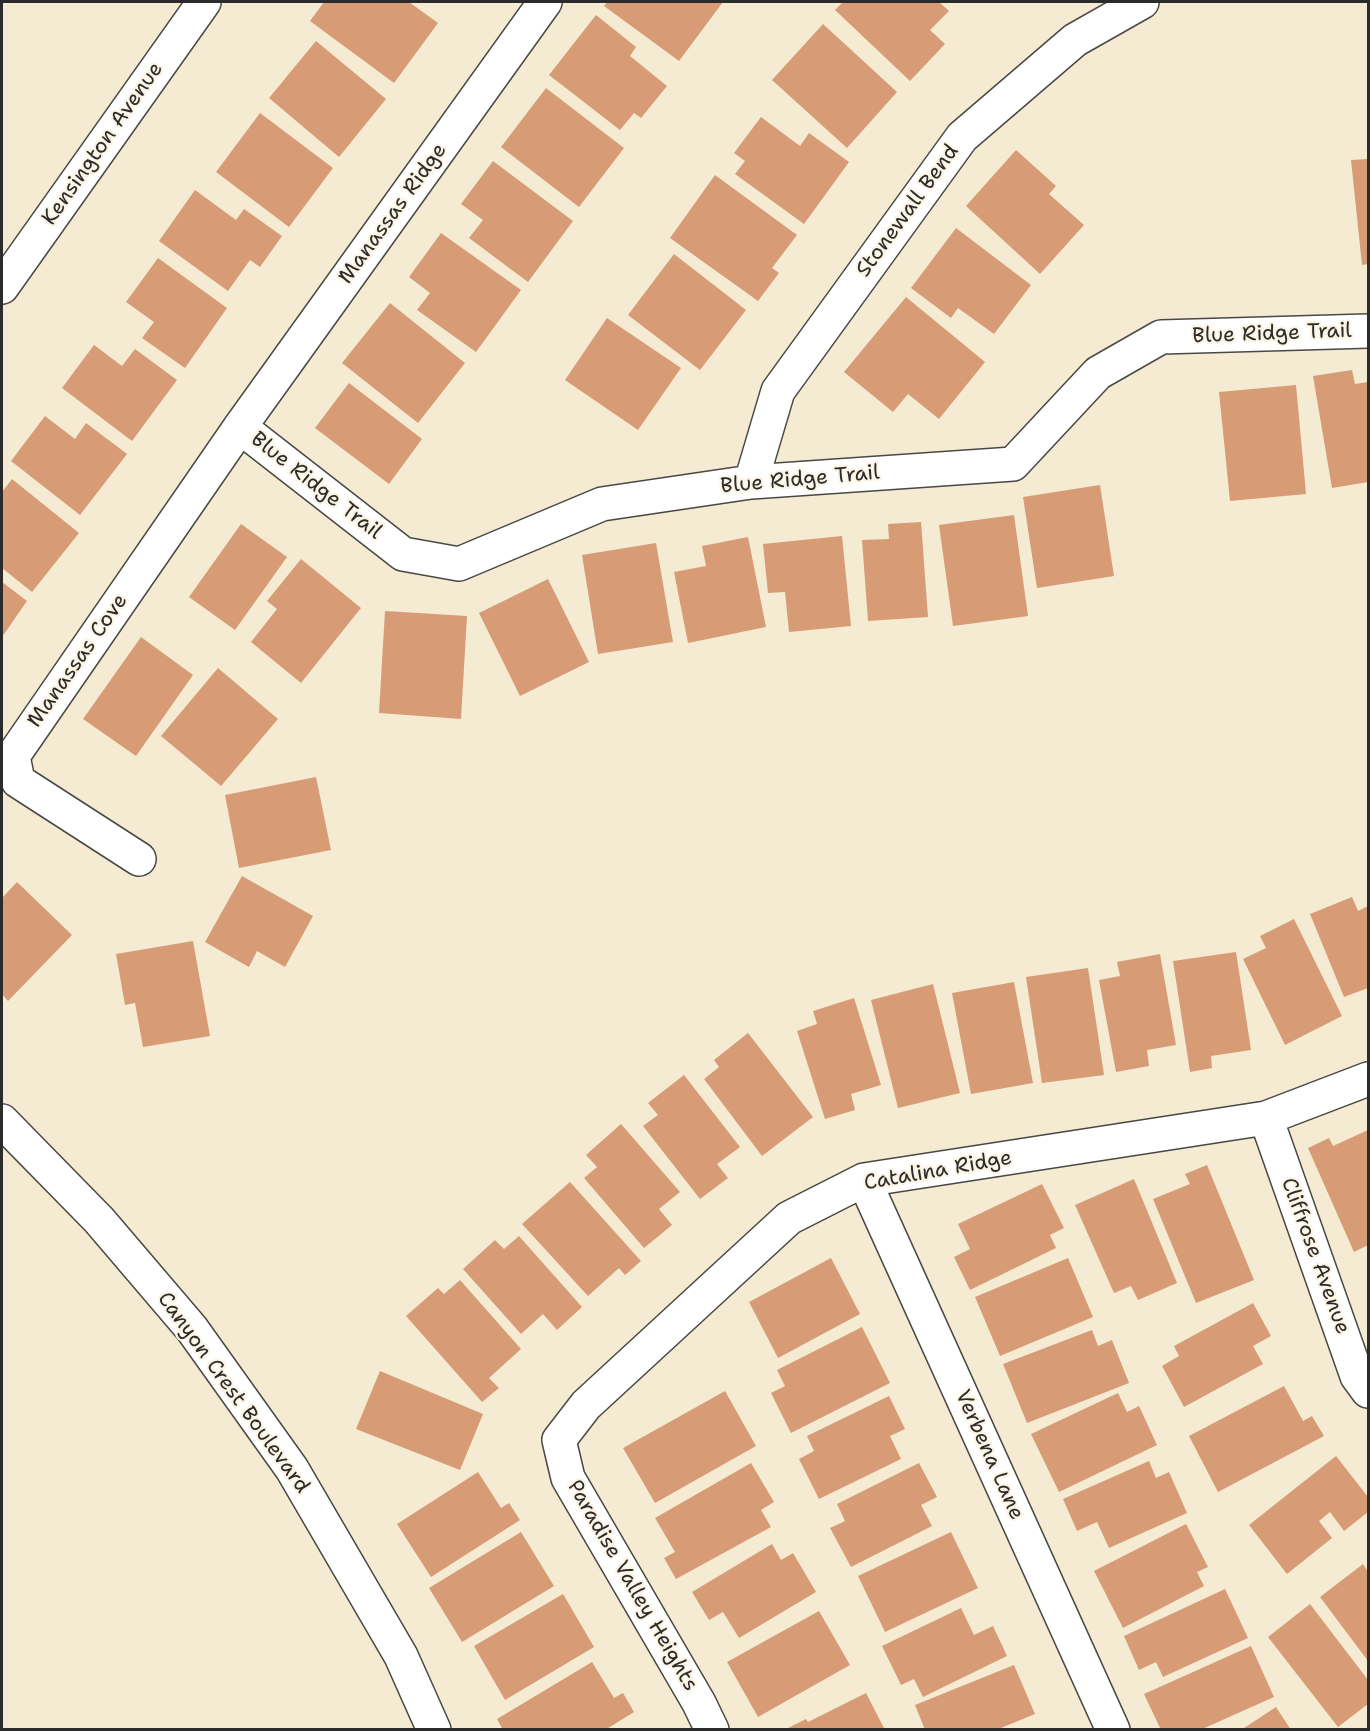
<!DOCTYPE html>
<html>
<head>
<meta charset="utf-8">
<style>
	body { margin:0 }
	#map { position:relative; width:1370px; height:1731px; overflow:hidden; background:#f4ebd2; font-family:"Shantell Sans",sans-serif }
	canvas { display:block }
	.frame { position:absolute; inset:0; border:3px solid #2b2b2b; pointer-events:none }
</style>
</head>
<body>
<div id="map">
<canvas width="1370" height="1731"></canvas>
<div class="frame"></div>
</div>
<script>
const c = document.querySelector('canvas').getContext('2d');
c.lineJoin = 'round';
function paint(path, color) {
  c.fillStyle = color;
  c.fill(path, 'evenodd');
}
function shape(rows) {
  const path = new Path2D();
  for (const r of rows) {
    path.moveTo(r[0], r[1]);
    for (let i = 2; i < r.length; i += 2) path.lineTo(r[i], r[i + 1]);
  }
  return path;
}
function stroke(path, color, width, dash) {
  c.strokeStyle = color;
  c.lineWidth = width;
  c.lineCap = dash ? 'butt' : 'round';
  c.setLineDash(dash || []);
  c.stroke(path);
}
function drawText(font, color, halo, rows, align = 'center') {
  c.font = font + ' "Shantell Sans",sans-serif';
  c.lineWidth = 4.5;
  c.setLineDash([]);
  c.textBaseline = 'middle';
  c.strokeStyle = halo;
  c.fillStyle = color;
  for (const [text, x, y, turn = 0] of rows) {
    c.save();
    c.translate(x, y);
    c.rotate((+turn || 0) * Math.PI / 180);
    c.textAlign = isNaN(turn) ? turn : align;
    if (halo) c.strokeText(text, 0, 0);
    c.fillText(text, 0, 0);
    c.restore();
  }
}
const building = shape([
	[324,2,409,2,438,23,394,83,310,21],
	[607,2,723,2,679,61,604,6],
	[843,2,939,2,949,11,930,30,945,44,910,81,835,10],
	[596,15,636,47,630,56,667,86,641,118,634,113,620,130,549,75],
	[823,24,897,92,847,148,772,80],
	[316,41,386,99,339,157,269,98],
	[546,88,624,148,579,207,501,147],
	[260,113,333,168,289,227,216,172],
	[761,117,800,146,809,133,849,162,804,224,735,174,745,161,734,153],
	[1016,150,1056,186,1049,194,1084,225,1040,274,966,206],
	[1368,159,1368,264,1362,265,1351,160],
	[493,161,573,221,528,282,469,238,483,220,461,204],
	[715,175,797,235,772,268,779,273,758,301,670,238],
	[195,190,236,220,244,209,282,236,260,267,250,260,228,291,159,241],
	[956,228,1031,285,994,334,958,308,951,318,911,288],
	[441,233,521,290,476,352,417,310,430,293,409,277],
	[674,254,746,310,700,370,628,315],
	[158,258,227,308,185,368,142,338,154,322,126,302],
	[906,297,985,362,939,419,908,394,893,412,844,372],
	[390,303,465,363,418,423,342,363],
	[607,318,681,368,638,430,565,380],
	[94,345,122,366,135,349,177,380,132,441,62,388],
	[1352,370,1355,384,1368,382,1368,482,1332,488,1313,376],
	[349,383,422,439,389,484,315,428],
	[1296,385,1306,494,1230,501,1219,392],
	[45,416,75,439,86,423,127,454,80,515,11,461],
	[12,479,79,533,32,592,2,568,2,492],
	[1100,485,1114,576,1037,588,1023,497],
	[1014,515,1028,616,953,626,939,525],
	[921,522,928,617,868,621,862,540,889,539,888,524],
	[241,524,287,557,235,630,189,597],
	[842,536,851,626,789,632,785,592,768,593,763,544],
	[748,537,766,627,688,643,674,572,706,566,702,546],
	[656,543,673,642,598,654,582,555],
	[301,559,361,608,301,683,251,642,277,609,267,601],
	[548,579,589,662,520,696,479,613],
	[2,582,27,601,2,637],
	[385,611,467,616,461,719,379,713],
	[141,637,193,675,136,756,83,719],
	[218,668,278,719,221,786,161,736],
	[316,777,331,850,239,868,225,795],
	[242,876,313,916,285,967,257,951,249,967,205,942],
	[17,882,72,935,8,1001,2,994,2,898],
	[1352,897,1358,911,1368,906,1368,988,1344,997,1310,914],
	[1294,919,1342,1016,1285,1045,1243,959,1266,948,1260,936],
	[193,941,210,1036,143,1047,135,1003,125,1005,116,954],
	[1236,952,1251,1050,1211,1056,1212,1068,1190,1072,1173,961],
	[1160,954,1176,1045,1147,1050,1149,1066,1116,1072,1099,980,1120,976,1117,962],
	[1088,968,1104,1075,1042,1083,1026,977],
	[1014,982,1033,1083,971,1094,952,993],
	[933,984,960,1093,898,1108,871,1000],
	[854,998,881,1085,851,1094,855,1110,825,1119,797,1031,817,1024,813,1011],
	[748,1033,813,1117,762,1156,704,1079,719,1067,714,1060],
	[684,1075,740,1147,717,1164,728,1178,700,1199,643,1126,658,1115,648,1103],
	[621,1124,680,1192,659,1209,672,1225,644,1248,584,1178,597,1167,586,1155],
	[1368,1130,1368,1245,1354,1252,1308,1148,1329,1138,1333,1146],
	[1207,1165,1254,1280,1196,1303,1153,1199,1190,1184,1185,1174],
	[1134,1179,1177,1283,1138,1300,1131,1286,1114,1293,1075,1205],
	[570,1182,641,1261,625,1275,619,1268,588,1296,522,1224],
	[1042,1184,1064,1228,1050,1235,1056,1248,970,1290,954,1257,970,1249,958,1224],
	[519,1236,582,1307,557,1330,543,1314,521,1334,463,1269,495,1240,504,1249],
	[831,1258,860,1314,778,1358,749,1302],
	[1068,1258,1093,1317,1000,1356,975,1297],
	[460,1280,521,1349,489,1378,499,1388,482,1402,406,1316,438,1288,444,1294],
	[1253,1303,1271,1336,1253,1346,1263,1364,1184,1407,1162,1366,1179,1356,1174,1346],
	[862,1327,890,1383,791,1433,771,1393,785,1386,777,1370],
	[1092,1330,1098,1346,1112,1340,1129,1383,1027,1423,1003,1364],
	[380,1371,483,1414,460,1470,356,1429],
	[1284,1386,1303,1421,1312,1416,1324,1436,1218,1492,1189,1436],
	[725,1391,756,1446,655,1503,623,1448],
	[1118,1393,1127,1412,1139,1406,1157,1445,1059,1492,1031,1434],
	[889,1396,905,1429,890,1436,901,1459,819,1499,799,1459,814,1451,807,1436],
	[1336,1456,1368,1497,1368,1512,1344,1531,1330,1512,1319,1521,1332,1538,1287,1574,1249,1525],
	[1149,1461,1156,1478,1169,1472,1187,1513,1109,1548,1097,1522,1077,1531,1063,1499],
	[751,1463,774,1502,761,1510,771,1527,676,1579,664,1558,675,1552,655,1518],
	[919,1463,937,1497,921,1505,932,1526,851,1567,830,1528,845,1521,837,1504],
	[478,1472,501,1508,509,1503,520,1520,431,1577,397,1524],
	[1186,1524,1208,1567,1197,1572,1204,1586,1123,1628,1094,1571],
	[521,1532,554,1586,462,1642,429,1588],
	[951,1532,978,1588,885,1632,858,1576],
	[772,1544,781,1560,793,1553,816,1592,739,1638,723,1612,709,1620,692,1592],
	[1363,1564,1368,1572,1368,1661,1320,1597],
	[1225,1589,1248,1638,1163,1677,1156,1662,1139,1670,1124,1636],
	[563,1594,594,1647,505,1700,474,1646],
	[1310,1604,1368,1680,1368,1704,1338,1727,1268,1637],
	[961,1608,974,1635,993,1626,1007,1656,923,1697,914,1679,901,1685,882,1646],
	[819,1611,850,1665,758,1717,727,1662],
	[1251,1646,1274,1697,1200,1730,1161,1730,1144,1694],
	[592,1662,614,1698,623,1693,634,1712,605,1730,503,1730,497,1719],
	[1014,1665,1035,1714,996,1730,925,1730,915,1705],
	[866,1693,885,1730,784,1730,806,1719,808,1722],
	[1276,1707,1291,1730,1241,1730]
]);
const minor = shape([
	[2,287,204,2],
	[240,427,403,554,459,564,602,504,751,482,1013,464,1098,373,1161,337,1368,331],
	[751,482,778,391,962,137,1075,40,1142,2],
	[139,859,18,781,13,756,240,427,545,2],
	[1266,1118,1357,1376,1368,1391],
	[864,1180,1113,1730],
	[712,1730,699,1703,568,1478,559,1440,586,1405,789,1218,864,1180,1266,1118,1368,1079]
]);
const major = shape([
	[2,1121,99,1220,192,1329,292,1469,401,1656,434,1730]
]);
const streetNames = [
	["Kensington Avenue",103,144,-55],
	["Stonewall Bend",908,211,-54],
	["Manassas Ridge",393,214,-54],
	["Blue Ridge Trail",1272,334,-2],
	["Blue Ridge Trail",800,480,-5],
	["Blue Ridge Trail",316,486,38],
	["Manassas Cove",78,661,-55],
	["Catalina Ridge",938,1171,-10],
	["Cliffrose Avenue",1315,1256,70],
	["Canyon Crest Boulevard",233,1393,54],
	["Verbena Lane",989,1455,66],
	["Paradise Valley Heights",632,1586,60]
];
paint(building, '#d79c76');
stroke(minor, '#494844', 36);
stroke(major, '#494844', 36);
stroke(minor, '#fff', 33);
stroke(major, '#fff', 33);
drawText('21px', '#2b2b2b', '#fcf5e5', streetNames);
</script>
</body>
</html>
